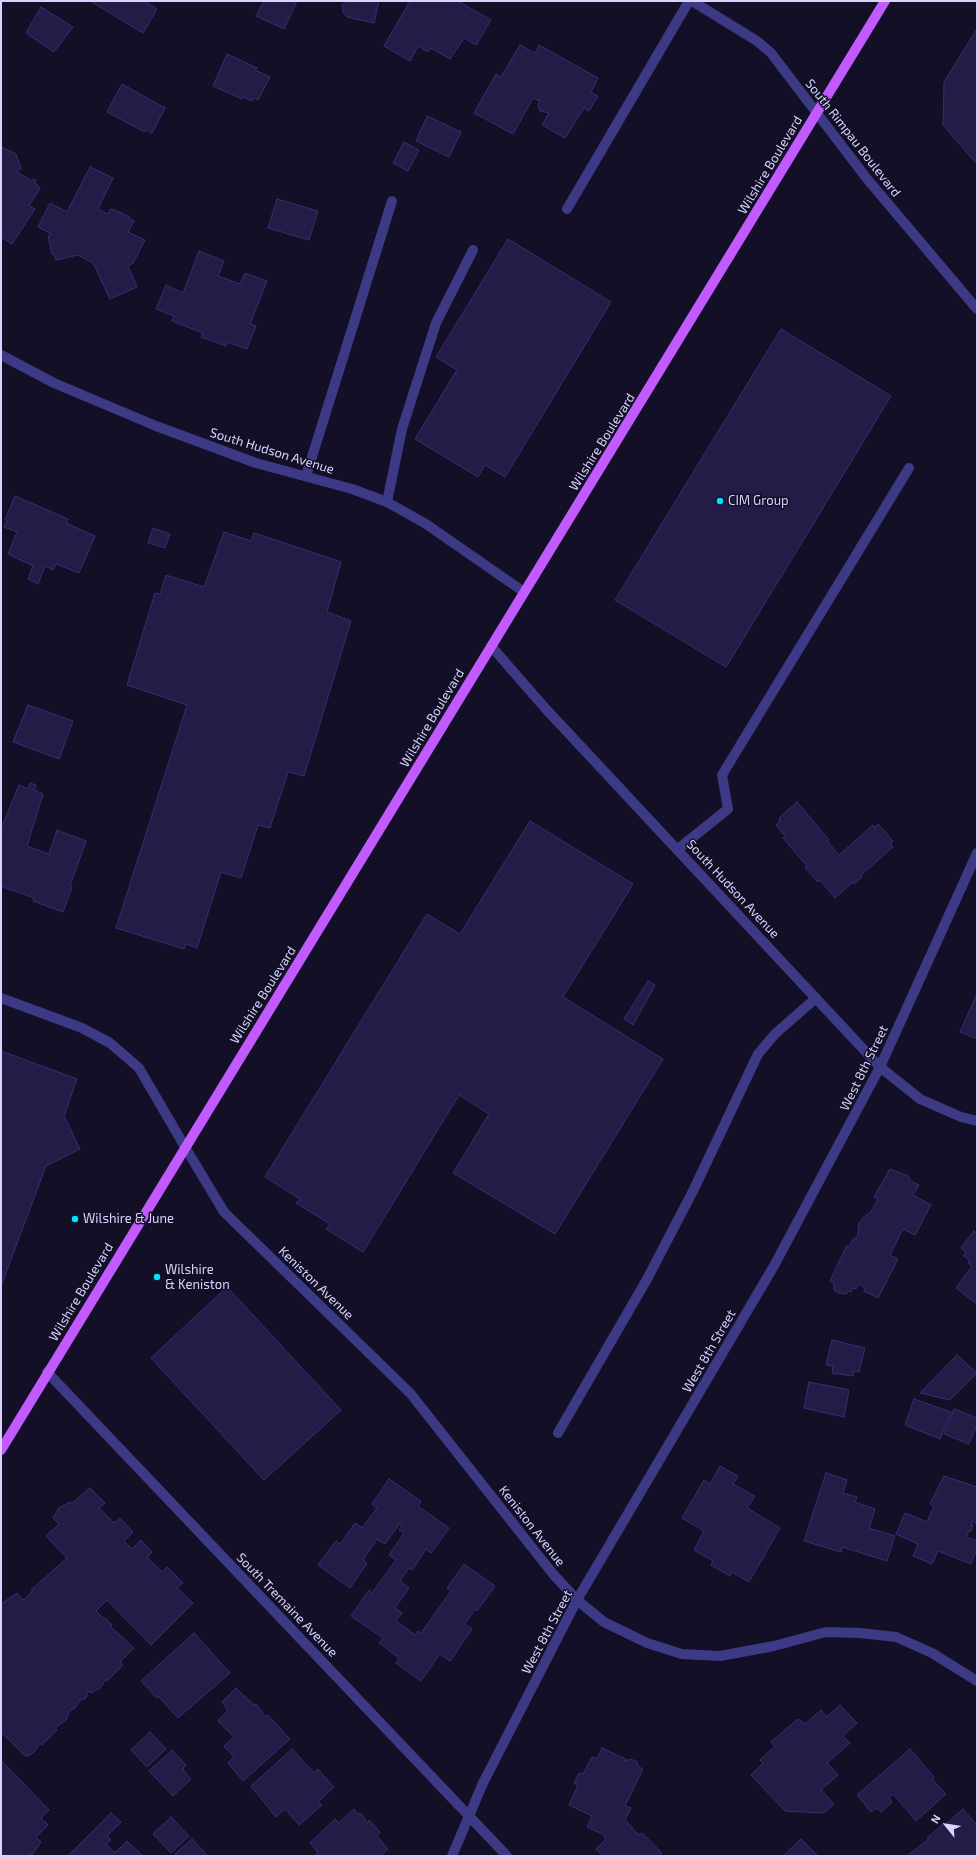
<!DOCTYPE html>
<html>
<head>
<meta charset="utf-8">
<style>
	body { margin:0 }
	#map { position:relative; width:978px; height:1857px; overflow:hidden; background:#130f26; font-family:"Exo 2",sans-serif }
	canvas { display:block }
	.frame { position:absolute; inset:0; border:2px solid #d9d4ff; pointer-events:none }
	.north { position:absolute; left:926px; top:1805px; width:40px; height:40px; -webkit-text-stroke:3px #130f26; paint-order:stroke; rotate:300deg; font-size:11px; font-weight:700; line-height:16px; text-align:center; color:#d9d4ff }
	.north::after { content:''; display:block; margin:auto; width:14px; height:18px; background:#d9d4ff; clip-path:polygon(50% 0,100% 100%,50% 72%,0 100%) }
</style>
</head>
<body>
<div id="map">
<canvas width="978" height="1857"></canvas>
<div class="frame"></div>
<div class="north">N</div>
</div>
<script>
const c = document.querySelector('canvas').getContext('2d');
c.lineJoin = 'round';
function paint(path, color) {
  c.fillStyle = color;
  c.fill(path, 'evenodd');
}
function shape(rows) {
  const path = new Path2D();
  for (const r of rows) {
    path.moveTo(r[0], r[1]);
    for (let i = 2; i < r.length; i += 2) path.lineTo(r[i], r[i + 1]);
  }
  return path;
}
function stroke(path, color, width, dash) {
  c.strokeStyle = color;
  c.lineWidth = width;
  c.lineCap = dash ? 'butt' : 'round';
  c.setLineDash(dash || []);
  c.stroke(path);
}
function drawText(font, color, halo, rows, align = 'center') {
  c.font = font + ' "Exo 2",sans-serif';
  c.lineWidth = 3;
  c.setLineDash([]);
  c.textBaseline = 'middle';
  c.strokeStyle = halo;
  c.fillStyle = color;
  for (const [text, x, y, turn = 0] of rows) {
    c.save();
    c.translate(x, y);
    c.rotate((+turn || 0) * Math.PI / 180);
    c.textAlign = isNaN(turn) ? turn : align;
    if (halo) c.strokeText(text, 0, 0);
    c.fillText(text, 0, 0);
    c.restore();
  }
}
const building = shape([
	[90,1,144,1,157,9,143,33,90,1],
	[264,1,297,1,284,29,256,16,264,1],
	[346,1,379,1,374,23,347,17,343,12,342,5,346,1],
	[410,1,458,1,491,20,476,45,464,38,450,59,431,48,428,52,418,46,410,61,384,46,410,1],
	[41,7,73,27,54,52,26,33,41,7],
	[977,29,977,164,943,125,944,82,977,29],
	[520,45,535,53,539,45,598,78,591,92,598,96,589,111,584,108,565,138,542,125,549,113,540,111,538,104,540,101,533,98,513,134,474,113,496,74,501,77,520,45],
	[227,54,257,68,255,70,270,77,258,100,253,98,252,101,243,97,242,99,213,86,227,54],
	[122,84,165,108,152,133,146,130,145,132,107,112,122,84],
	[427,116,461,132,449,157,416,141,427,116],
	[404,142,419,150,408,171,393,163,404,142],
	[1,147,16,154,21,168,17,172,32,181,34,179,36,180,35,183,40,188,29,206,35,209,12,244,1,237,1,147],
	[90,167,113,178,98,209,108,214,110,209,115,210,130,217,129,219,134,221,128,232,145,240,133,263,128,266,137,287,110,299,93,263,78,255,56,260,54,254,52,254,48,236,50,236,50,233,38,227,50,203,67,212,90,167],
	[277,199,318,211,309,240,268,228,277,199],
	[508,239,611,302,505,477,485,465,478,477,415,439,457,370,436,357,508,239],
	[199,251,224,261,218,276,240,284,245,273,267,281,250,324,256,326,247,349,227,342,226,346,201,337,203,333,172,321,174,316,156,309,166,285,183,293,199,251],
	[781,329,891,396,726,667,615,600,781,329],
	[15,496,68,519,66,523,95,536,79,573,56,564,53,570,45,566,38,584,28,579,33,566,8,554,17,532,4,527,7,520,5,520,15,496],
	[153,528,170,534,165,548,148,543,153,528],
	[224,532,251,541,254,533,341,562,327,612,351,621,304,776,288,772,270,828,258,825,241,878,221,872,197,948,186,944,184,949,116,928,187,705,127,685,155,593,160,594,166,575,204,587,224,532],
	[28,705,73,721,59,759,13,742,28,705],
	[30,783,36,785,34,790,43,794,27,846,49,854,57,830,86,841,70,886,72,887,63,912,33,901,34,898,1,886,1,829,19,785,28,789,30,783],
	[797,802,829,840,827,841,839,855,873,825,875,828,878,824,893,841,890,843,893,847,861,875,862,877,854,884,853,882,835,898,820,880,818,882,805,868,807,866,783,838,785,836,776,825,780,821,779,818,797,802],
	[530,821,633,884,563,997,663,1059,555,1234,453,1173,489,1114,459,1095,363,1252,326,1229,330,1224,296,1203,300,1199,265,1177,427,914,460,934,530,821],
	[648,981,655,985,633,1025,624,1019,648,981],
	[977,994,977,1039,960,1032,977,994],
	[1,1051,77,1079,64,1116,80,1149,46,1166,1,1286,1,1051],
	[890,1169,908,1176,911,1181,919,1185,913,1195,931,1205,915,1235,903,1229,890,1255,898,1259,878,1298,864,1291,865,1288,859,1284,856,1289,853,1288,851,1292,848,1291,846,1294,839,1293,834,1290,834,1283,830,1281,847,1245,849,1246,854,1238,856,1239,858,1234,859,1223,864,1217,870,1213,878,1199,874,1197,890,1169],
	[974,1231,977,1234,977,1304,956,1288,972,1266,968,1263,970,1261,964,1256,966,1252,961,1248,974,1231],
	[227,1287,341,1410,264,1480,151,1358,227,1287],
	[832,1340,865,1348,859,1372,854,1371,853,1376,832,1373,833,1366,826,1365,832,1340],
	[957,1355,977,1373,950,1400,920,1393,957,1355],
	[809,1382,849,1390,844,1417,804,1408,809,1382],
	[914,1399,951,1412,940,1439,905,1425,914,1399],
	[954,1409,977,1418,977,1425,969,1444,944,1434,954,1409],
	[720,1466,738,1476,733,1484,755,1496,747,1508,780,1528,749,1582,732,1572,730,1576,711,1565,713,1561,694,1550,704,1531,682,1518,704,1480,710,1484,720,1466],
	[826,1473,847,1480,843,1493,857,1497,855,1502,875,1509,869,1528,895,1536,887,1561,842,1547,841,1552,804,1541,826,1473],
	[944,1476,977,1487,977,1524,972,1521,971,1525,973,1525,971,1531,969,1531,966,1537,977,1541,977,1548,971,1564,938,1551,932,1564,913,1556,918,1544,896,1534,905,1513,927,1522,934,1506,930,1504,944,1476],
	[389,1479,421,1501,418,1506,449,1528,431,1553,426,1549,412,1570,409,1568,400,1581,409,1588,395,1608,402,1613,396,1621,415,1635,418,1631,421,1633,451,1591,447,1588,464,1564,495,1586,477,1611,475,1609,465,1624,472,1629,450,1661,440,1654,421,1681,396,1663,399,1658,379,1643,383,1638,351,1616,369,1590,372,1593,396,1560,389,1555,404,1533,399,1530,402,1525,400,1523,385,1544,377,1539,363,1560,367,1563,350,1588,318,1565,336,1541,340,1544,355,1523,362,1528,377,1508,372,1504,389,1479],
	[90,1488,105,1503,99,1508,114,1523,120,1518,133,1532,124,1541,132,1549,141,1540,152,1552,147,1557,162,1572,167,1567,183,1583,177,1588,193,1603,151,1645,107,1600,96,1611,104,1619,105,1618,112,1625,110,1626,134,1648,120,1662,123,1665,107,1681,106,1679,100,1688,91,1693,88,1691,86,1698,80,1700,75,1708,69,1711,66,1720,55,1728,57,1730,42,1745,40,1743,35,1751,28,1756,24,1755,1,1732,1,1604,17,1593,23,1600,33,1591,31,1590,67,1558,46,1536,59,1524,53,1518,59,1508,70,1502,72,1503,90,1488],
	[194,1633,230,1673,178,1718,159,1697,157,1698,141,1681,194,1633],
	[236,1688,254,1705,256,1704,266,1717,268,1715,290,1739,243,1781,228,1763,234,1757,224,1746,234,1737,218,1721,228,1710,222,1702,236,1688],
	[840,1705,857,1723,843,1736,850,1743,827,1763,838,1775,821,1790,834,1804,825,1812,820,1813,785,1811,751,1775,763,1763,760,1760,775,1746,771,1742,798,1719,805,1724,821,1710,827,1717,840,1705],
	[150,1732,166,1749,147,1767,131,1750,150,1732],
	[602,1748,626,1759,625,1761,631,1759,637,1762,639,1767,643,1769,625,1806,631,1808,625,1820,639,1835,642,1833,662,1853,659,1856,603,1856,596,1849,606,1839,604,1835,587,1827,592,1816,569,1805,578,1785,574,1783,579,1773,583,1774,592,1757,597,1759,602,1748],
	[292,1749,314,1773,318,1769,334,1787,318,1802,322,1805,299,1825,285,1809,276,1817,251,1786,292,1749],
	[910,1749,934,1777,932,1779,946,1794,916,1821,893,1794,889,1798,892,1802,881,1812,877,1808,871,1812,857,1795,910,1749],
	[172,1750,186,1765,183,1768,184,1771,191,1779,173,1796,149,1771,172,1750],
	[1,1760,49,1810,41,1818,48,1825,36,1837,41,1842,33,1854,27,1856,1,1856,1,1760],
	[354,1809,358,1814,361,1813,367,1823,369,1820,380,1832,377,1836,388,1849,380,1856,317,1856,316,1854,318,1852,310,1843,335,1819,339,1823,354,1809],
	[963,1809,977,1825,977,1856,907,1856,929,1839,927,1838,943,1824,945,1825,963,1809],
	[111,1813,121,1822,107,1836,111,1840,106,1844,115,1853,127,1841,143,1856,68,1856,111,1813],
	[171,1817,189,1836,171,1853,153,1834,171,1817],
	[192,1839,208,1856,175,1856,174,1855,192,1839],
	[801,1839,818,1856,783,1856,801,1839]
]);
const service = shape([
	[567,209,689,1],
	[306,476,392,201],
	[387,502,402,429,436,323,473,250],
	[678,849,728,809,722,775,909,468],
	[558,1433,646,1281,693,1191,758,1054,775,1034,816,998]
]);
const minor = shape([
	[1,355,54,383,156,426,256,463,352,489,387,502,426,524,524,592],
	[491,646,545,708,880,1067,920,1099,961,1117,977,1121],
	[185,1147,224,1212,410,1393,553,1574,577,1600,604,1622,647,1643,682,1654,720,1656,774,1646,826,1632,860,1633,896,1637,932,1653,977,1681],
	[47,1372,507,1856],
	[452,1856,483,1783,577,1600,775,1264,864,1097,880,1067,977,853]
]);
const tertiary = shape([
	[692,1,757,41,771,53,868,180,977,309],
	[1,998,82,1028,110,1043,139,1068,185,1147]
]);
const primary = shape([
	[1,1450,885,1]
]);
const markers = [
	[720,501,4,"#00e5ff"],
	[75,1219,4,"#00e5ff"],
	[157,1277,4,"#00e5ff"]
];
const streetNames = [
	["South Rimpau Boulevard",853,138,52],
	["Wilshire Boulevard",770,165,-59],
	["Wilshire Boulevard",602,442,-58],
	["South Hudson Avenue",272,451,17],
	["Wilshire Boulevard",432,718,-59],
	["South Hudson Avenue",733,889,47],
	["Wilshire Boulevard",263,995,-58],
	["West 8th Street",864,1068,-64],
	["Keniston Avenue",316,1283,44],
	["Wilshire Boulevard",81,1292,-59],
	["West 8th Street",709,1351,-60],
	["Keniston Avenue",532,1526,52],
	["South Tremaine Avenue",287,1605,46],
	["West 8th Street",547,1632,-62]
];
const poiNames = [
	["CIM Group",728,501],
	["Wilshire & June",83,1219],
	["Wilshire",165,1270],
	["& Keniston",165,1285]
];
paint(building, '#241b47');
stroke(building, '#3b2d73', 1);
stroke(service, '#3d3a85', 10);
stroke(minor, '#3d3a85', 10);
stroke(tertiary, '#3d3a85', 10);
stroke(primary, '#c25bff', 10);
for (const [x, y, r, color] of markers) {
  const dot = new Path2D();
  dot.arc(x, y, r, 0, 2 * Math.PI);
  c.fillStyle = color;
  c.fill(dot);
  stroke(dot, '#130f26', 1.5);
}
drawText('13px', '#d9d4ff', '#130f26', streetNames);
drawText('13px', '#d9d4ff', '#130f26', poiNames, 'left');
</script>
</body>
</html>
